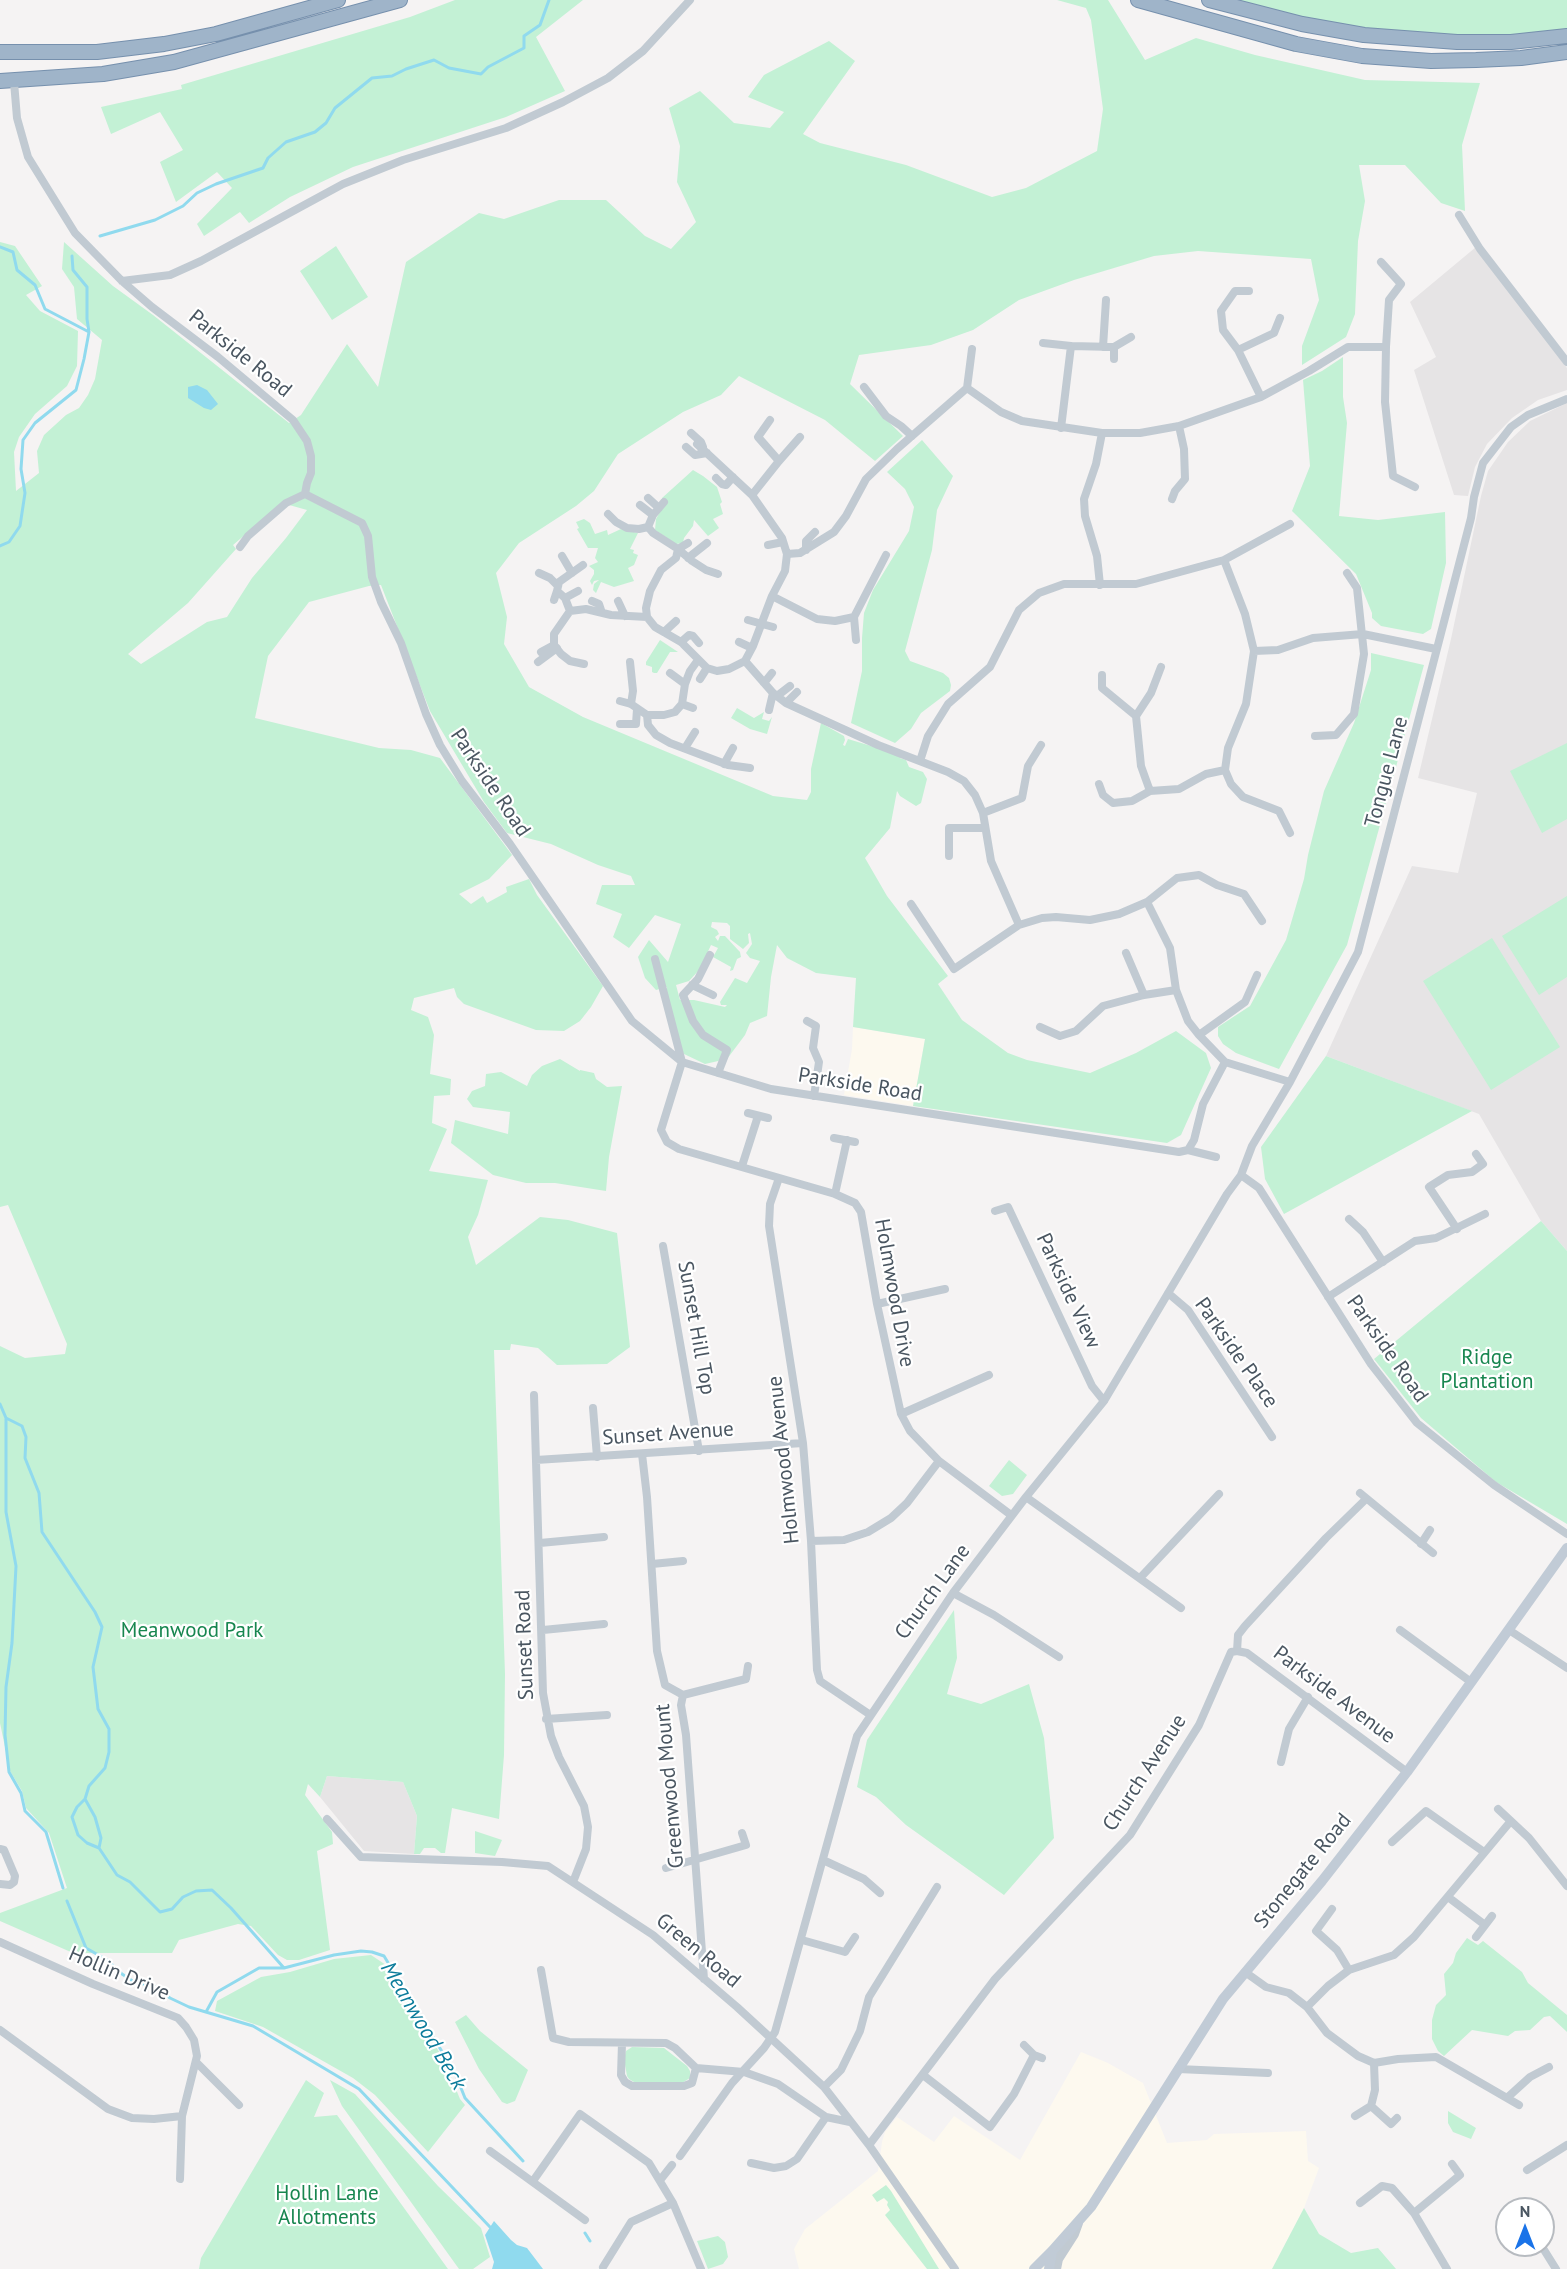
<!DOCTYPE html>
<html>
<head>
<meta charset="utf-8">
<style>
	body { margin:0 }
	#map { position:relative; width:1567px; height:2269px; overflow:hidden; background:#f5f3f3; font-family:"PT Sans",sans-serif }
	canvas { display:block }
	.north { position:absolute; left:1495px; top:2197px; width:60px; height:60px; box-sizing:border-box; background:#fff; border:2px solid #b7bbc0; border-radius:50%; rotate:0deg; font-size:16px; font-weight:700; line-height:24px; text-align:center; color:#4a5661 }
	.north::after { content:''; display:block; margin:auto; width:21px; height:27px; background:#1a73e8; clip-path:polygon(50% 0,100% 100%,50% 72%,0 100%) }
</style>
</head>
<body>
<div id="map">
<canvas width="1567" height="2269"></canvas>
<div class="north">N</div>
</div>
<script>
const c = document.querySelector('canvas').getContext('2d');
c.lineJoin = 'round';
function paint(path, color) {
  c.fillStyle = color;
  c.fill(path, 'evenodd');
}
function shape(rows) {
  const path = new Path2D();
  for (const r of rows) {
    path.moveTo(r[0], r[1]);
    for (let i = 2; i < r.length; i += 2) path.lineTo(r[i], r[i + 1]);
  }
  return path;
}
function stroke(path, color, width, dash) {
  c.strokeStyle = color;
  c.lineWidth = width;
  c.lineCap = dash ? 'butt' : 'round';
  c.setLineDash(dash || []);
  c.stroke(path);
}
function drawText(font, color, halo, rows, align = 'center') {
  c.font = font + ' "PT Sans",sans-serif';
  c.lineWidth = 4.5;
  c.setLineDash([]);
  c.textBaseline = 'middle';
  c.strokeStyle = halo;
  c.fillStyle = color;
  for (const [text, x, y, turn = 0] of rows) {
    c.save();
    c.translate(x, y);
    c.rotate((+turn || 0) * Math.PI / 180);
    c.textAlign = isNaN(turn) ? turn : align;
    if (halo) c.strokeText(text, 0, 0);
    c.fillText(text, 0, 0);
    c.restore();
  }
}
const commercial = shape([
	[853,1027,925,1039,913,1106,844,1095,852,1049],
	[1081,2052,1108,2063,1143,2083,1167,2143,1207,2140,1214,2134,1306,2131,1308,2161,1319,2168,1304,2208,1272,2269,799,2269,794,2249,805,2229,878,2171,882,2142,885,2132,897,2117,934,2142,954,2116,1020,2160]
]);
const education = shape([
	[1476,247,1567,368,1567,390,1538,400,1512,418,1487,444,1475,467,1468,496,1454,495,1414,370,1436,357,1410,302],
	[1567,403,1567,1251,1541,1221,1479,1114,1326,1056,1412,866,1458,873,1477,793,1418,778,1451,639,1481,496,1488,471,1508,442,1530,421],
	[327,1776,403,1782,417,1816,414,1854,364,1851,320,1797]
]);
const green = shape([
	[455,0,583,0,536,37,565,91,506,117,353,167,290,197,249,223,240,212,204,236,197,224,232,188,217,172,176,202,160,162,183,150,160,112,111,134,101,107,182,89,181,85,410,17],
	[1057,0,1108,0,1145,60,1196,38,1255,55,1365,80,1480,83,1462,145,1465,211,1441,203,1405,165,1359,165,1365,201,1358,241,1355,314,1346,337,1302,365,1302,346,1319,300,1311,259,1198,251,1154,256,1074,280,1019,300,973,330,931,345,859,355,850,384,903,436,875,461,825,420,739,376,721,395,683,412,618,454,594,491,576,506,519,543,496,573,507,617,504,644,529,687,583,717,773,796,807,800,811,792,811,769,821,723,844,736,845,740,843,745,845,746,848,739,901,755,900,758,906,760,909,767,923,772,927,779,921,803,916,806,900,796,897,791,890,828,865,858,887,896,948,976,938,984,962,1020,1008,1053,1027,1060,1090,1073,1136,1053,1176,1031,1206,1053,1211,1068,1181,1135,1167,1143,913,1106,925,1039,853,1027,856,978,816,973,787,958,777,945,771,977,767,1016,750,1023,745,1035,727,1059,705,1064,684,1054,672,1031,663,1001,667,987,656,990,645,978,638,957,649,940,668,962,681,924,655,915,629,948,613,937,622,914,596,904,602,885,635,885,631,876,598,865,551,844,507,833,484,802,430,711,381,585,369,586,309,602,268,656,255,718,379,748,411,750,440,758,512,855,489,879,459,894,471,904,483,896,487,903,507,892,506,887,529,879,537,895,603,986,591,1007,580,1021,564,1031,536,1030,464,1004,457,997,454,988,414,998,411,1010,428,1017,434,1035,430,1074,451,1079,450,1095,434,1096,432,1123,447,1129,429,1171,488,1180,478,1215,468,1237,476,1265,540,1217,568,1220,617,1233,630,1347,607,1364,557,1365,538,1348,511,1344,510,1350,494,1350,505,1674,504,1755,499,1819,452,1808,445,1853,441,1853,435,1848,424,1848,420,1854,414,1854,417,1816,403,1782,327,1776,320,1797,308,1784,305,1795,332,1832,333,1844,317,1851,330,1950,299,1960,287,1960,278,1955,251,1926,238,1924,179,1940,172,1953,73,1953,0,1921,0,1913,67,1888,49,1833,26,1808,22,1791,10,1771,0,1723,0,1346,25,1358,65,1354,67,1344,8,1205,0,1207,0,242,15,246,42,286,26,295,40,311,78,331,77,366,67,386,35,414,19,437,14,452,16,491,39,473,37,451,44,435,66,415,79,408,88,395,95,379,102,340,77,319,74,287,62,269,64,242,113,286,153,315,289,423,301,415,347,344,378,387,406,262,479,213,504,219,559,200,606,200,645,236,671,249,696,222,677,182,680,146,669,108,700,91,734,123,770,128,784,112,748,97,764,75,829,41,855,61,803,134,820,143,906,165,992,197,1026,188,1097,151,1103,109,1091,20,1086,8],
	[282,503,307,510,286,538,252,578,227,617,207,622,141,664,128,654,188,603,236,549,233,545],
	[712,922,727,923,730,926,730,939,743,949,749,943,748,934,750,933,752,944,746,953,750,958,760,961,747,983,735,978,720,1002,721,1005,727,1005,725,1007,694,1000,680,1000,676,985,689,981,700,969,711,945,718,948,713,957,731,967,730,971,733,970,737,959,741,957,740,952,725,936,720,936,718,941,715,937,719,934,717,930,711,927],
	[1209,0,1567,0,1567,36,1410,39],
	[336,246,368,297,332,320,300,271],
	[1343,357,1343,397,1347,423,1339,516,1378,520,1445,512,1446,563,1431,629,1423,634,1381,626,1372,618,1372,613,1356,574,1292,511,1310,466,1303,380,1322,371],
	[922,440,953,476,937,510,932,550,905,651,910,661,943,673,949,678,951,685,950,691,921,713,911,729,895,743,851,723,862,671,862,638,864,613,873,590,909,531,914,507,905,489,887,472],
	[693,470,703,476,717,487,722,502,720,504,723,514,713,519,719,528,708,536,694,520,693,526,684,538,683,543,676,544,655,530,656,519,661,510,662,498],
	[584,519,590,523,595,534,607,530,608,535,621,529,638,533,630,549,634,550,633,553,638,555,634,565,628,568,634,581,614,587,601,582,596,593,593,590,594,584,599,580,594,581,592,585,590,581,594,574,594,570,589,566,598,562,595,558,598,548,588,548,577,529,579,528,576,522],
	[660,640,678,652,670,652,657,673,654,673,652,672,652,667,646,665,646,662],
	[1371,653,1424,665,1347,945,1279,1069,1236,1053,1223,1044,1218,1036,1218,1027,1250,1006,1286,940,1304,879,1308,855,1324,791,1354,723,1371,670],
	[737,708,754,718,764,712,762,719,769,721,772,717,767,734,750,729,731,718],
	[1567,743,1567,819,1542,833,1510,771],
	[1567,896,1567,977,1539,995,1502,936],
	[1492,938,1560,1047,1491,1090,1423,981],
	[1326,1056,1472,1111,1284,1214,1265,1179,1261,1147],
	[560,1059,580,1071,580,1070,594,1073,596,1079,607,1087,622,1086,609,1157,606,1191,555,1183,526,1183,493,1175,451,1143,455,1120,508,1134,510,1112,473,1107,467,1099,472,1091,485,1086,486,1074,501,1072,527,1086,532,1075,542,1066],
	[1541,1221,1567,1251,1567,1524,1496,1482,1421,1418,1374,1359],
	[1009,1460,1027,1475,1013,1494,1002,1496,989,1486],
	[954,1610,957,1658,947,1694,981,1704,1029,1684,1044,1738,1054,1838,1004,1895,906,1825,876,1797,857,1787,867,1740],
	[475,1831,502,1840,495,1856,475,1853],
	[1467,1938,1478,1945,1483,1941,1522,1972,1528,1983,1567,2015,1567,2032,1550,2016,1544,2017,1530,2030,1515,2031,1508,2036,1472,2030,1444,2056,1438,2051,1432,2039,1432,2020,1436,2005,1446,1995,1444,1974,1453,1963,1456,1953],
	[371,1955,386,1965,406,1997,444,2060,460,2099,465,2105,428,2152,375,2095,353,2078,263,2027,215,2011,217,2001,261,1977,290,1972,334,1959],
	[466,2015,480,2031,528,2070,515,2101,507,2104,502,2102,479,2069,455,2022],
	[632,2047,664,2048,687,2066,690,2071,690,2078,682,2083,634,2082,629,2079,627,2076,624,2059,626,2051],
	[306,2080,324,2093,314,2117,337,2115,448,2269,199,2269,201,2258],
	[330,2080,355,2094,438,2186,481,2228,490,2257,473,2269,459,2269,342,2106],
	[1448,2111,1476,2128,1471,2139,1453,2132,1448,2123],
	[886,2185,891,2191,939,2269,927,2269,885,2215,890,2210,887,2205,888,2202,884,2198,877,2202,872,2195],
	[1304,2208,1319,2234,1351,2253,1378,2248,1396,2269,1272,2269],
	[718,2236,725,2242,728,2257,723,2264,708,2269,697,2241]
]);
const water = shape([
	[197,385,207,390,218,404,211,410,204,408,188,398,188,387],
	[494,2221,511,2240,517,2245,527,2248,543,2269,492,2269,494,2262,485,2235]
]);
const stream = shape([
	[100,236,155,220,183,206,197,193,216,184,263,168,268,158,286,142,315,132,326,123,335,108,372,78,392,76,406,69,434,60,449,68,481,74,488,67,524,48,524,36,540,25,549,0],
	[0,247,13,252,17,270,35,285,45,309,89,332],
	[0,546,9,542,20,526,25,493,21,469,23,440,35,423,76,390,84,359,89,332,87,319,87,287,73,270,72,256],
	[0,1404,6,1418,22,1426,26,1437,25,1458,39,1493,42,1532,95,1612,102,1627,93,1667,98,1709,109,1729,109,1752,105,1768,89,1786,85,1799,95,1817,101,1838,99,1848,117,1875,130,1882,160,1912,172,1909,183,1897,196,1891,212,1890,231,1908,284,1968,334,1955,361,1951,372,1952,384,1956,455,2073,465,2098,523,2161],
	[6,1418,6,1512,16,1566,12,1643,6,1687,5,1735,9,1772,21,1793,25,1811,46,1832,63,1888],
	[85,1799,77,1807,72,1817,78,1835,87,1843,99,1848],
	[67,1901,86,1948,107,1960,122,1974,137,1984,151,1984,170,1998,189,2007,253,2026,359,2089,490,2227],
	[206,2012,217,1992,259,1968,284,1968],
	[585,2233,590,2241]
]);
const minor = shape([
	[14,82,17,118,28,157,75,233,122,281,152,307,218,357,293,420,307,441,311,456,311,473,307,483,305,494],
	[1459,215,1480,249,1567,362],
	[1381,262,1401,284,1389,300,1386,347,1385,402,1393,476,1415,487],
	[122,281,170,275,201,261,343,184,403,160,506,128,563,102,608,78,643,51,690,0],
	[1249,291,1235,291,1221,311,1223,330,1238,350,1261,397],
	[1043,343,1071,346,1061,428],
	[1071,346,1114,347,1131,337],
	[1103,347,1106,300],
	[1114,347,1114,359],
	[1238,350,1274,333,1280,318],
	[864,387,886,416,901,426,912,436],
	[967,388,1001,412,1022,421,1102,433,1140,433,1179,426,1261,397,1309,371,1348,347,1386,347],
	[967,388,972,349],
	[691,433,701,442,703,447],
	[697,444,752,495,782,538,787,554,785,571,772,596,753,646,745,661],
	[686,447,695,455,707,453],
	[779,461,800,437],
	[716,478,722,484,726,485,733,477],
	[305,494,362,523,368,536,372,577,381,602,401,643,426,714,440,745,462,781,510,844,632,1021,682,1062,771,1089,1179,1152,1188,1150,1194,1140,1203,1104,1225,1062],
	[752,495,779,461,758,437,770,420],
	[648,498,659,508],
	[1172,499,1175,491,1185,479,1184,449,1179,426],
	[640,505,653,515],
	[608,514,616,522,627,528,639,529,648,527,653,515,664,502],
	[648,527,653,533,678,549,676,558,661,570,650,591,646,608,647,617,655,627,681,642,707,668,717,671,729,669,745,661,773,693,786,703,878,745,948,772,964,781,975,795,983,813,991,861,1019,925],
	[688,543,678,549,692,561,706,570,718,574],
	[768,545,783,542],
	[240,547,248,536,286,503,305,494],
	[806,550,806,541,815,532],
	[787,554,800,553,834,532,846,516,866,479,897,449,967,388],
	[562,556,572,573],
	[688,558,707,543],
	[1224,560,1245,614,1254,651,1246,704,1228,748,1225,770,1231,784,1243,797,1279,811,1290,833],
	[583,565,559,582,557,591,565,598,570,611,554,634,554,645,561,654,570,661,584,664],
	[539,573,550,578,558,586],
	[1100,585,1097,556,1085,516,1084,499,1096,464,1102,433],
	[772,596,817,619,835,621,854,617,886,555],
	[565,598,578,591],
	[554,600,557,591],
	[592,601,599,604,602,613],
	[618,601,625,616],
	[570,611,586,609,611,615,647,617],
	[854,617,856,640],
	[748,620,773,627],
	[664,632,676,621],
	[681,642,689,635,693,636,699,643],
	[739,642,752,648],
	[1254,651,1278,650,1313,638,1363,634,1436,649],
	[541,652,554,645],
	[538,662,557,648],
	[630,662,633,691,631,704],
	[670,673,685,684],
	[1102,675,1102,688,1136,716,1141,766,1150,791],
	[700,679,707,668],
	[764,683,772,673],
	[777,696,790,686],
	[620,701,631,704,647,715,664,715,675,712,682,704,685,684,690,671,698,660],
	[786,703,797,692],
	[682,704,693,708],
	[769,710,773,693],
	[647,715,648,725,656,735,670,743,728,765,750,768],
	[1136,716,1151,693,1161,667],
	[620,724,636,724,637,709],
	[1315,736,1336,735,1354,714,1364,654,1357,588,1347,573],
	[685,748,695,732],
	[920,761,928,736,948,704,990,667,1019,610,1039,593,1064,584,1136,584,1224,560,1290,524],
	[724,764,733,748],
	[1099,784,1103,795,1113,803,1132,801,1150,791,1179,789,1206,774,1225,770],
	[983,813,1022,798,1028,766,1041,745],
	[949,856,949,828,985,828],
	[1147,902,1177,878,1199,875,1217,885,1244,894,1262,921],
	[911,904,954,969,1019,925,1042,918,1056,917,1090,920,1119,914,1147,902,1170,948,1176,990,1188,1021,1199,1035,1225,1062,1290,1082],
	[1126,953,1144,995],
	[710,955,698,979,683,995,693,1021,703,1035,727,1050,718,1073],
	[655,959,682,1062,661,1130,667,1142,679,1149,835,1194,855,1203,861,1212,877,1304,901,1414,910,1431,939,1461,1011,1515],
	[692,985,713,995],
	[807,1021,816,1026,813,1048,819,1062,814,1096],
	[1040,1027,1060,1036,1076,1031,1103,1006,1144,995,1176,990],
	[1199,1035,1245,1002,1257,975],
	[748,1113,768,1118],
	[834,1138,855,1142],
	[1188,1150,1216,1157],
	[742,1166,758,1116],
	[1241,1175,1259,1188,1371,1364,1417,1423,1494,1485,1567,1534],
	[779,1178,770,1204,769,1226,803,1443,811,1541,817,1670,820,1681,869,1714],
	[835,1194,847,1140],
	[995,1211,1008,1207,1092,1386,1104,1401],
	[1349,1219,1363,1232,1383,1262],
	[1457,1229,1429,1187,1448,1175,1472,1172,1483,1164,1476,1154],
	[663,1246,699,1451],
	[1168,1293,1188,1310,1272,1437],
	[1328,1297,1415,1241,1436,1238,1485,1214],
	[877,1304,945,1289],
	[534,1395,543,1693,551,1736,559,1757,584,1806,588,1827,586,1849,573,1882],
	[593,1408,597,1457],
	[901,1414,989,1375],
	[642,1454,647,1497,657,1651,665,1685,683,1695,681,1705,686,1735,704,1979],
	[536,1460,803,1443],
	[1360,1493,1433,1553],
	[1026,1497,1181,1608],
	[811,1541,844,1540,868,1532,891,1518,907,1503,939,1461],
	[540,1543,604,1537],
	[1421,1544,1430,1530],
	[652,1564,683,1561],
	[1140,1578,1219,1494],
	[953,1593,994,1615,1059,1657],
	[543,1630,604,1624],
	[1400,1630,1471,1682],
	[1509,1630,1567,1668],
	[1237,1651,1247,1653,1407,1772],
	[683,1695,746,1679,748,1666],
	[546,1719,607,1715],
	[1281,1762,1289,1729,1308,1697],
	[1498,1809,1529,1838,1567,1886],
	[327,1819,361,1857,502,1862,548,1866,653,1935,737,2007,824,2087,869,2145,955,2269],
	[1392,1842,1426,1811,1484,1852],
	[0,1849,4,1850,15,1876,14,1882,10,1885,0,1884],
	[823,1860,864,1879,880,1893],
	[666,1868,746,1845,742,1833],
	[1448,1897,1485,1925],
	[1332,1909,1316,1931,1337,1950,1349,1970],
	[1476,1937,1492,1916],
	[802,1940,845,1952,855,1937],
	[0,1942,93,1984,178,2018,186,2027,194,2040,197,2056,182,2116,180,2179],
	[541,1970,553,2038,569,2042,666,2043,675,2048,696,2068,744,2072,778,2084,826,2117,850,2122],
	[1245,1972,1266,1987,1289,1993,1307,2007,1327,2033,1358,2056,1374,2063,1398,2059,1436,2057,1519,2105],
	[1307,2007,1328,1986,1349,1970,1394,1955,1414,1937,1510,1822],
	[0,2030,108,2109,132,2118,154,2119,182,2116],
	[622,2043,621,2075,625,2082,632,2086,684,2086,692,2083,696,2068],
	[1024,2045,1034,2055,1042,2058],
	[197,2063,239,2105],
	[1374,2063,1375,2090,1371,2106,1391,2124,1397,2118],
	[1178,2069,1268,2073],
	[923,2075,990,2127,1014,2094,1034,2055],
	[824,2087,841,2070,860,2031,869,1997,937,1887],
	[1508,2097,1530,2077,1549,2067],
	[1355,2116,1371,2106],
	[869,2145,995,1979,1130,1835,1199,1725,1231,1652,1237,1651,1238,1635,1245,1626,1326,1538,1366,1499],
	[490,2151,585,2220],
	[680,2156,732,2083,764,2048,775,2032,857,1736,953,1593,1026,1497,1104,1401,1227,1194,1241,1175,1252,1146,1290,1082,1358,952,1471,518,1474,497,1483,463,1511,427,1528,415,1567,399],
	[751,2163,774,2168,786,2166,797,2159,826,2117],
	[1527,2170,1567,2145],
	[661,2179,672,2165],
	[533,2181,580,2114,649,2163,673,2203,701,2269],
	[1360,2203,1382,2186,1392,2188,1414,2213,1447,2269],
	[1414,2213,1460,2175,1452,2164],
	[1543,2228,1547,2225],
	[1541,2245,1556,2269],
	[603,2267,631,2222,673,2203]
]);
const tertiary = shape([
	[1056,2269,1058,2259,1074,2234,1078,2223]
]);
const secondary = shape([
	[1034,2269,1052,2251,1091,2207,1223,1999,1322,1881,1407,1772,1567,1548],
	[1049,2269,1052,2252]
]);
const trunk = shape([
	[1138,0,1296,44,1362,56,1431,61,1476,60,1521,58,1567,52],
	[1209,0,1302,24,1364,35,1457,42,1511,42,1567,36],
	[0,52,97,52,164,44,216,34,338,0],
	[0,81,103,74,174,62,400,0]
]);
const streetNames = [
	["Parkside Road",240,354,39],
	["Tongue Lane",1387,772,-75],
	["Parkside Road",490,783,56],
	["Parkside Road",860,1085,9],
	["Parkside View",1068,1291,65],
	["Holmwood Drive",894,1293,80],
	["Sunset Hill Top",696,1328,80],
	["Parkside Road",1387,1349,55],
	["Parkside Place",1236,1353,55],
	["Sunset Avenue",668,1434,-4],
	["Holmwood Avenue",784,1460,-96],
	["Church Lane",933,1592,-54],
	["Sunset Road",525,1645,-92],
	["Parkside Avenue",1334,1695,37],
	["Church Avenue",1145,1773,-57],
	["Greenwood Mount",670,1786,-95],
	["Stonegate Road",1303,1871,-51],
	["Green Road",698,1951,40],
	["Hollin Drive",119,1974,23]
];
const parkNames = [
	["Ridge",1487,1358],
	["Plantation",1487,1382],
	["Meanwood Park",192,1631],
	["Hollin Lane",327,2194],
	["Allotments",327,2218]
];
const waterNames = [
	["Meanwood Beck",423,2026,59]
];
paint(commercial, '#fdf9ef');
paint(education, '#e6e4e5');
paint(green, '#c3f1d5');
paint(water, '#90daee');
stroke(stream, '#90daee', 3);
stroke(trunk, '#7690ad', 16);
stroke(minor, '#c1cad2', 8);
stroke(tertiary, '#c1cad2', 10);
stroke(secondary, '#c1cbd6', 10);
stroke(trunk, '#9fb4c9', 14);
drawText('21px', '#4a5661', '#fff', streetNames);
drawText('21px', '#17864f', '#fff', parkNames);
drawText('italic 22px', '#0c7c9b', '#fff', waterNames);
</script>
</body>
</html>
